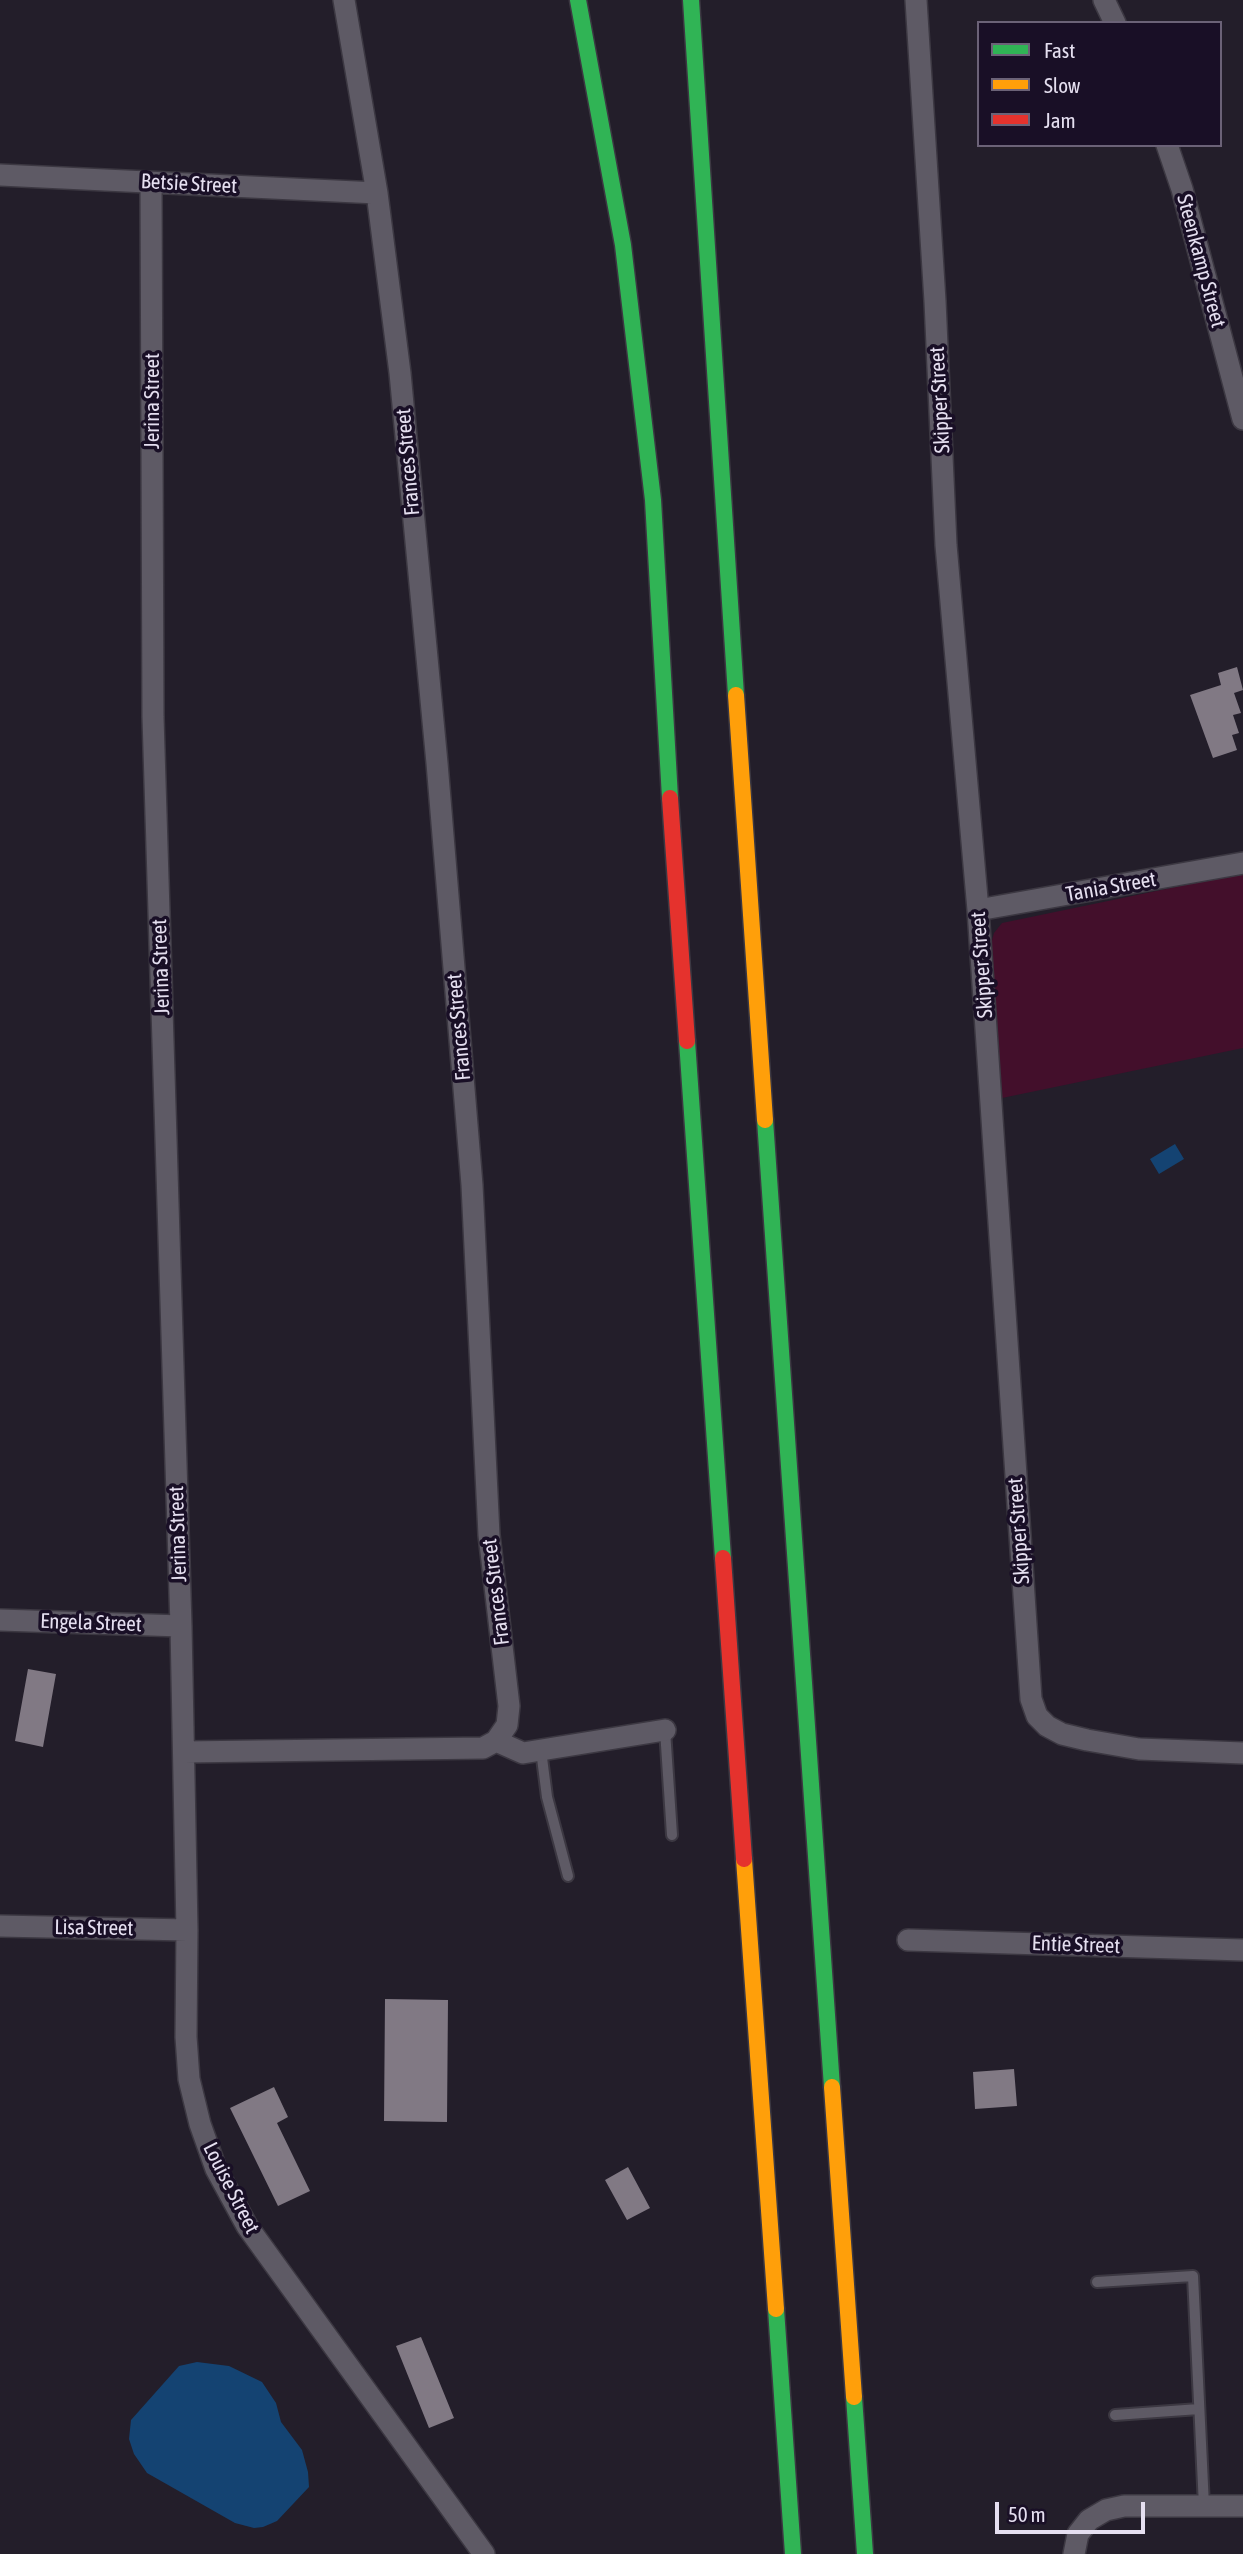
<!DOCTYPE html>
<html>
<head>
<meta charset="utf-8">
<style>
	body { margin:0 }
	#map { position:relative; width:1243px; height:2554px; overflow:hidden; background:#231e2a; font-family:"Asap Condensed",sans-serif }
	canvas { display:block }
	.legend { position:absolute; left:977px; top:21px; width:245px; height:126px; box-sizing:border-box; background:#190f26; border:2px solid #6b6277; margin:0; padding:9px 12px; list-style:none; font-size:21px; color:#e5dff0 }
	.legend li { display:flex; align-items:center; gap:14px; height:35px }
	.legend b { width:35px; border:2px solid #6b6277 }
	.scale { position:absolute; left:995px; top:2502px; width:150px; height:32px; box-sizing:border-box; border:4px solid #e5dff0; border-top:0; padding-left:9px; font-size:21px; line-height:24px; white-space:nowrap; color:#e5dff0; -webkit-text-stroke:5px #190f26; paint-order:stroke }
</style>
</head>
<body>
<div id="map">
<canvas width="1243" height="2554"></canvas>
<ul class="legend">
<li><b style="height:9px;background:#30b455"></b>Fast</li>
<li><b style="height:9px;background:#ff9f0a"></b>Slow</li>
<li><b style="height:9px;background:#e5322d"></b>Jam</li>
</ul>
<div class="scale">50 m</div>
</div>
<script>
const c = document.querySelector('canvas').getContext('2d');
c.lineJoin = 'round';
function paint(path, color) {
  c.fillStyle = color;
  c.fill(path, 'evenodd');
}
function shape(rows) {
  const path = new Path2D();
  for (const r of rows) {
    path.moveTo(r[0], r[1]);
    for (let i = 2; i < r.length; i += 2) path.lineTo(r[i], r[i + 1]);
  }
  return path;
}
function stroke(path, color, width, dash) {
  c.strokeStyle = color;
  c.lineWidth = width;
  c.lineCap = dash ? 'butt' : 'round';
  c.setLineDash(dash || []);
  c.stroke(path);
}
function drawText(font, color, halo, rows, align = 'center') {
  c.font = font + ' "Asap Condensed",sans-serif';
  c.lineWidth = 7;
  c.setLineDash([]);
  c.textBaseline = 'middle';
  c.strokeStyle = halo;
  c.fillStyle = color;
  for (const [text, x, y, turn = 0] of rows) {
    c.save();
    c.translate(x, y);
    c.rotate((+turn || 0) * Math.PI / 180);
    c.textAlign = isNaN(turn) ? turn : align;
    if (halo) c.strokeText(text, 0, 0);
    c.fillText(text, 0, 0);
    c.restore();
  }
}
const green = shape([
	[1243,873,1243,1048,1002,1098,990,947,994,933,1002,923]
]);
const water = shape([
	[1175,1144,1184,1159,1159,1174,1150,1159],
	[197,2362,229,2366,262,2382,276,2403,281,2422,302,2450,308,2472,309,2487,277,2521,263,2527,254,2528,235,2523,147,2473,134,2454,129,2439,131,2420,179,2366]
]);
const building = shape([
	[1237,667,1243,690,1234,693,1241,713,1233,715,1239,733,1232,735,1237,750,1213,758,1190,695,1221,685,1218,673],
	[28,1669,56,1674,43,1747,15,1741],
	[385,1999,448,2000,447,2122,384,2121],
	[1014,2069,1017,2106,975,2109,973,2072],
	[274,2087,288,2117,277,2123,310,2191,278,2206,230,2108],
	[628,2167,650,2208,627,2220,605,2180],
	[421,2337,454,2418,429,2428,396,2346]
]);
const lane = shape([
	[665,1730,672,1835],
	[541,1750,547,1797,568,1876],
	[1097,2282,1193,2276,1204,2506],
	[1115,2415,1199,2409]
]);
const street = shape([
	[916,0,935,301,946,545,978,910,1031,1699,1037,1716,1047,1726,1062,1734,1087,1740,1139,1749,1243,1753],
	[1104,0,1115,23],
	[1167,145,1182,189,1243,419],
	[0,175,377,193],
	[151,183,153,717,181,1626,187,1930,186,2037,189,2079,200,2124,216,2169,247,2226,484,2554],
	[978,910,1243,863],
	[0,1620,181,1626],
	[496,1741,523,1753,529,1752,665,1730],
	[184,1752,483,1748,496,1741,507,1725,509,1706,489,1535,472,1185,437,763,400,373,377,193,344,0],
	[0,1926,187,1930],
	[908,1940,1243,1950],
	[1074,2554,1078,2534,1089,2520,1106,2510,1124,2506,1243,2506]
]);
const fast = shape([
	[578,0,623,245,653,500,670,798],
	[691,0,736,695],
	[687,1041,723,1558],
	[765,1120,832,2087],
	[776,2309,793,2554],
	[854,2397,865,2554]
]);
const slow = shape([
	[736,695,765,1120],
	[744,1859,776,2309],
	[832,2087,854,2397]
]);
const jam = shape([
	[670,798,687,1041],
	[723,1558,744,1859]
]);
const streetNames = [
	["Betsie Street",189,184,3],
	["Steenkamp Street",1201,261,75],
	["Skipper Street",940,400,-93],
	["Jerina Street",152,401,-90],
	["Frances Street",408,462,-95],
	["Tania Street",1111,887,-10],
	["Skipper Street",982,965,-94],
	["Jerina Street",161,967,-92],
	["Frances Street",459,1027,-95],
	["Skipper Street",1019,1531,-94],
	["Jerina Street",178,1534,-92],
	["Frances Street",496,1592,-97],
	["Engela Street",91,1623,2],
	["Lisa Street",94,1928,1],
	["Entie Street",1076,1945,2],
	["Louise Street",231,2188,63]
];
paint(green, '#430f2b');
paint(water, '#144372');
paint(building, '#817984');
stroke(lane, '#3c3842', 14);
stroke(street, '#3c3842', 24);
stroke(fast, '#3c3842', 19);
stroke(slow, '#3c3842', 19);
stroke(jam, '#3c3842', 19);
stroke(lane, '#5e5a65', 10);
stroke(street, '#5e5a65', 21);
stroke(fast, '#30b455', 16);
stroke(slow, '#ff9f0a', 16);
stroke(jam, '#e5322d', 16);
drawText('21px', '#e5dff0', '#190f26', streetNames);
</script>
</body>
</html>
